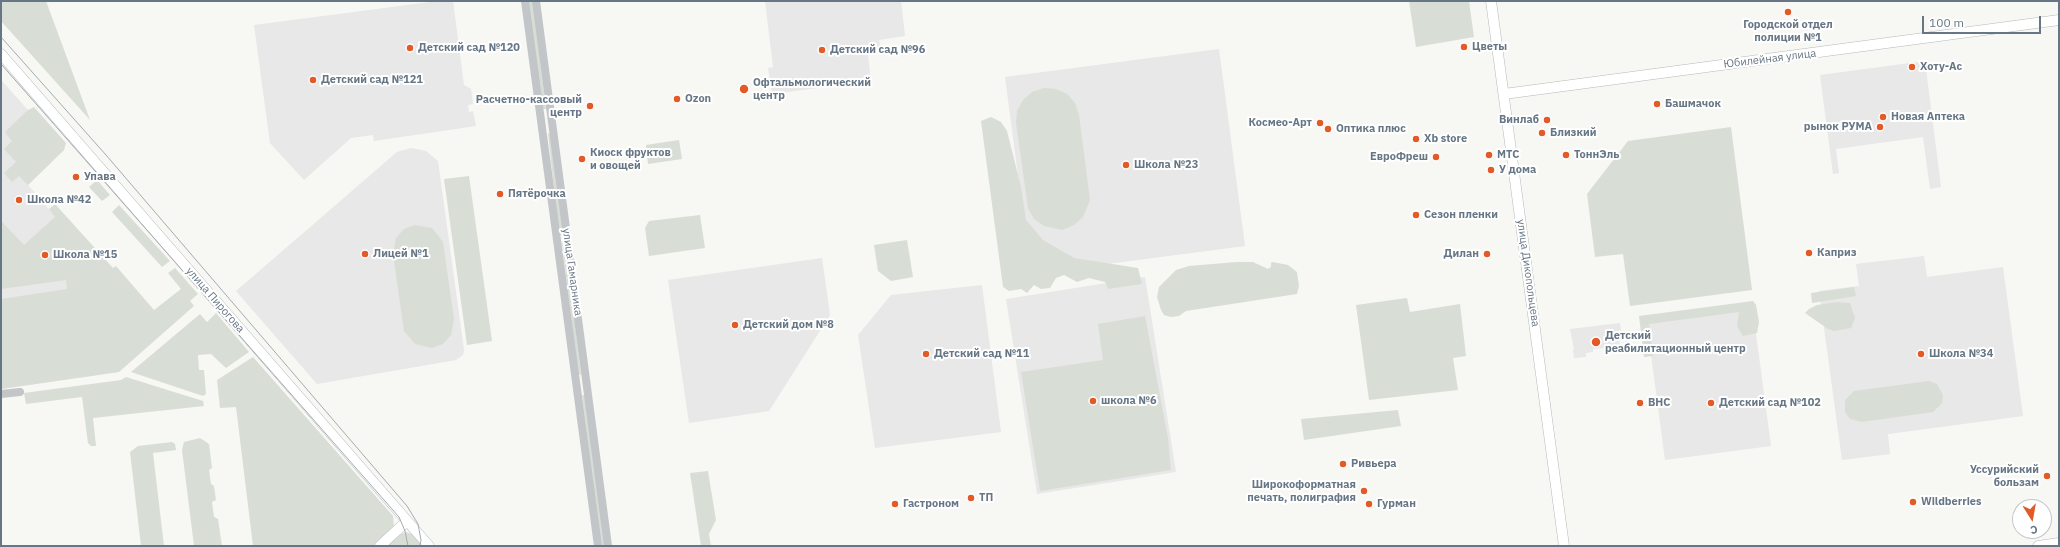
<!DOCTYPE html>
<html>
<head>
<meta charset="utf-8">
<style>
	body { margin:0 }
	#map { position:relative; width:2060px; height:547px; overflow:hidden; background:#f7f7f4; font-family:"IBM Plex Sans",sans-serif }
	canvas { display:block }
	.frame { position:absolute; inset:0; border:2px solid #667684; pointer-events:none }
	.north { position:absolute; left:2012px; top:499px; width:40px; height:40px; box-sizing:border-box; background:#fff; border:1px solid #c2c8ce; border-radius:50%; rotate:169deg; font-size:11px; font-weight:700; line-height:16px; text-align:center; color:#667684 }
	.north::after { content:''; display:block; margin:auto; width:14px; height:18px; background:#e25a28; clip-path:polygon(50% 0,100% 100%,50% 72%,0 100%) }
	.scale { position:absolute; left:1922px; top:16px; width:119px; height:18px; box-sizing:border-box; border:2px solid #667684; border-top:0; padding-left:5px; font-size:12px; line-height:14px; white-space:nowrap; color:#667684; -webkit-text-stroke:3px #fff; paint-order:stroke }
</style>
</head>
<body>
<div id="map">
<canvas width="2060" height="547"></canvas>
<div class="frame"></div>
<div class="north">С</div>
<div class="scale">100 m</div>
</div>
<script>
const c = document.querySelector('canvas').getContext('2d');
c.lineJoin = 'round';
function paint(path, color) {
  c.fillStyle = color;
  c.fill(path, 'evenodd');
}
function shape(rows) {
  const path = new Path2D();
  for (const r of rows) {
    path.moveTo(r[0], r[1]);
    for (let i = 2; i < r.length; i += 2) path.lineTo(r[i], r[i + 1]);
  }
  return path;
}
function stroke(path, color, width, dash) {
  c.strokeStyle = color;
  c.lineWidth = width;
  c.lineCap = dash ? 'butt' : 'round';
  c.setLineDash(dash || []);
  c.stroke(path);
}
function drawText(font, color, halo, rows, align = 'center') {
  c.font = font + ' "IBM Plex Sans",sans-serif';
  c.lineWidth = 4;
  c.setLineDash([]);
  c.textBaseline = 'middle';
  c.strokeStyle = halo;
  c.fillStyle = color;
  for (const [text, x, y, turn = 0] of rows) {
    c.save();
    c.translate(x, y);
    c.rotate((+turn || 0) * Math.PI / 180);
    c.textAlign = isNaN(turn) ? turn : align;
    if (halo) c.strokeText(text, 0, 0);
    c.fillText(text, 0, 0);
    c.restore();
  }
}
const built = shape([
	[438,1,453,1,464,85,471,89,473,104,468,105,469,112,473,111,476,126,374,141,373,135,351,138,304,180,270,143,254,25],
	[765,1,901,1,905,36,879,40,880,45,868,55,871,81,772,94,768,68,773,67],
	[1219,49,1245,246,1031,274,1005,77],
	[1925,61,1941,187,1930,189,1923,137,1836,149,1839,173,1833,174,1820,75],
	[1,80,64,150,28,185,137,312,119,372,1,389],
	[411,148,426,151,438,161,464,350,463,355,456,360,317,384,236,291,397,152],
	[1924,256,1927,277,2003,267,2023,416,1888,434,1890,454,1842,460,1819,291,1859,286,1856,264],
	[822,258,830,315,769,411,689,423,668,280],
	[1145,277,1176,472,1037,494,1006,299],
	[982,285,1001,432,875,448,858,335,891,295],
	[1752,304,1771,446,1665,460,1646,317],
	[1620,323,1621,330,1618,331,1620,347,1593,349,1593,352,1586,353,1586,357,1574,358,1573,349,1574,349,1570,329]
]);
const green = shape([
	[1,1,46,1,90,120,1,21],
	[528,1,533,1,546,109,543,109],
	[1409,1,1469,1,1474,37,1416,47],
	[1044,88,1056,89,1067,94,1075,103,1079,115,1090,200,1083,217,1074,225,1062,230,1044,226,1034,219,1028,208,1016,123,1017,111,1023,100,1032,92],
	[34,107,66,143,64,150,28,185,19,176,12,182,4,173,16,162,4,149,12,141,5,132,28,110],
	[991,117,1001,122,1007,131,1021,187,1026,220,1043,240,1074,258,1138,268,1142,284,1108,289,1105,282,1089,278,1077,282,1064,275,1056,278,1050,288,1041,289,1034,285,1027,293,1021,289,1009,291,1003,287,981,121],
	[1731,127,1752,290,1630,306,1623,254,1595,257,1587,194,1628,141],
	[548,133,550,134,564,235,559,235],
	[679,140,682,159,648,164,646,145],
	[469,176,492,341,467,345,444,179],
	[97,180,110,195,102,201,89,187],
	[55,204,113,268,116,266,154,310,181,289,168,273,175,268,198,294,190,301,194,306,119,372,1,389,1,299,67,289,66,280,1,289,1,221,24,245,55,217,49,209],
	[119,205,170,261,162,267,112,212],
	[700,215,705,248,649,256,645,228,649,221],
	[415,225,432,228,443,242,454,319,451,335,443,344,432,348,415,344,404,331,393,254,396,238,404,229],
	[907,240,913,277,891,281,878,271,874,245],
	[562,242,565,242,581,375,578,374],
	[1237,262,1253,262,1268,269,1271,267,1271,263,1272,262,1288,265,1297,272,1299,286,1297,294,1186,311,1179,316,1171,317,1164,315,1161,310,1157,297,1159,287,1176,270,1189,266],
	[1854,287,1856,296,1812,303,1811,293],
	[1407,298,1410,312,1460,304,1466,356,1453,358,1458,390,1369,400,1356,305],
	[1753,301,1756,305,1759,322,1757,333,1743,336,1737,326,1739,312,1649,324,1653,356,1644,357,1639,316],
	[1837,302,1850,303,1855,318,1851,328,1834,331,1828,329,1805,313,1809,309,1817,305],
	[216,313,249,352,226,368,211,354,198,355,199,370,204,370,206,394,203,396,131,372,200,314,207,322],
	[1145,316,1168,438,1171,470,1040,491,1021,372,1103,360,1098,324],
	[253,357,393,516,394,528,373,546,253,546,236,407,220,408,217,380],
	[126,377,203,401,204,406,93,418,96,446,91,446,88,443,82,397,26,404,24,393,121,380],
	[1929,381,1937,384,1943,395,1942,403,1933,412,1862,422,1850,419,1845,412,1845,400,1854,391],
	[582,395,585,395,605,546,601,546],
	[1398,410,1401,426,1304,440,1301,419],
	[200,438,209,444,212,468,209,470,211,484,214,486,216,500,212,502,214,517,218,519,222,546,194,546,182,450,184,442],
	[172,442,175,444,176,450,153,453,164,546,141,546,130,452,138,446],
	[708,471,716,520,709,534,711,546,701,546,690,473],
	[406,532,412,534,423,546,387,546,399,535]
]);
const minor = shape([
	[525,1,598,546],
	[536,1,608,546],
	[1,394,20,392]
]);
const major = shape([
	[1491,1,1564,546],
	[1,54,429,546],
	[1504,94,2059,20],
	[380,546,407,521],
	[2038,546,2059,543]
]);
const tram = shape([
	[1,37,106,155,407,506,418,524,421,540,420,546],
	[1,64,399,517,405,531,408,546]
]);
const markers = [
	[1788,12,4,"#e25a28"],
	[1464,47,4,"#e25a28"],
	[410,48,4,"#e25a28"],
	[822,50,4,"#e25a28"],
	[1912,67,4,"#e25a28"],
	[313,80,4,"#e25a28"],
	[744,89,5,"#e25a28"],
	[677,99,4,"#e25a28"],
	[1657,104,4,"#e25a28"],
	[590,106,4,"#e25a28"],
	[1883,117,4,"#e25a28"],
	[1547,120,4,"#e25a28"],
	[1320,123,4,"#e25a28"],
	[1880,127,4,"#e25a28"],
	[1328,129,4,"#e25a28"],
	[1542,133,4,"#e25a28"],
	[1416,139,4,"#e25a28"],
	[1489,155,4,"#e25a28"],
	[1566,155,4,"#e25a28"],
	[1436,157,4,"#e25a28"],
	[582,159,4,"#e25a28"],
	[1126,165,4,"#e25a28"],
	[1491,170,4,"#e25a28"],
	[76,177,4,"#e25a28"],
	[500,194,4,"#e25a28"],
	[19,200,4,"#e25a28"],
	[1416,215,4,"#e25a28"],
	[1809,253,4,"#e25a28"],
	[365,254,4,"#e25a28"],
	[1487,254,4,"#e25a28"],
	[45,255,4,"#e25a28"],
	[735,325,4,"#e25a28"],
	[1596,342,5,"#e25a28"],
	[926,354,4,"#e25a28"],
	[1921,354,4,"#e25a28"],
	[1093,401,4,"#e25a28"],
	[1640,403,4,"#e25a28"],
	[1711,403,4,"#e25a28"],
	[1343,464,4,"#e25a28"],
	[2047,476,4,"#e25a28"],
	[1364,491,4,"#e25a28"],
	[971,498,4,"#e25a28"],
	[1913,502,4,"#e25a28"],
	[895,504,4,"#e25a28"],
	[1369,504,4,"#e25a28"]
];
const poiNames = [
	["Городской отдел",1788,25,"center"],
	["полиции №1",1788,38,"center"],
	["Цветы",1472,47],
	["Детский сад №120",418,48],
	["Детский сад №96",830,50],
	["Хоту-Ас",1920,67],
	["Детский сад №121",321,80],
	["Офтальмологический",753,83],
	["центр",753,96],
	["Ozon",685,99],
	["Расчетно-кассовый",582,100,"right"],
	["центр",582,113,"right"],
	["Башмачок",1665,104],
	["Новая Аптека",1891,117],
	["Винлаб",1539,120,"right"],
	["Космео-Арт",1312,123,"right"],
	["рынок РУМА",1872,127,"right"],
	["Оптика плюс",1336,129],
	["Близкий",1550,133],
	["Xb store",1424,139],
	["Киоск фруктов",590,153],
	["и овощей",590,166],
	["МТС",1497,155],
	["ТоннЭль",1574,155],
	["ЕвроФреш",1428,157,"right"],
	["Школа №23",1134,165],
	["У дома",1499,170],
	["Упава",84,177],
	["Пятёрочка",508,194],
	["Школа №42",27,200],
	["Сезон пленки",1424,215],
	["Каприз",1817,253],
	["Лицей №1",373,254],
	["Дилан",1479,254,"right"],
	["Школа №15",53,255],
	["Детский дом №8",743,325],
	["Детский",1605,336],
	["реабилитационный центр",1605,349],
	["Детский сад №11",934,354],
	["Школа №34",1929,354],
	["школа №6",1101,401],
	["ВНС",1648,403],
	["Детский сад №102",1719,403],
	["Ривьера",1351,464],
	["Уссурийский",2039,470,"right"],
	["бользам",2039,483,"right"],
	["Широкоформатная",1356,485,"right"],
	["печать, полиграфия",1356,498,"right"],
	["ТП",979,498],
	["Wildberries",1921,502],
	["Гастроном",903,504],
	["Гурман",1377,504]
];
const streetNames = [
	["Юбилейная улица",1770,59,-7],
	["улица Гамарника",572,272,82],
	["улица Дикопольцева",1528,273,82],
	["улица Пирогова",215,300,49]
];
paint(built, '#e7e8e7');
paint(green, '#d8ded5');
stroke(major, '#b5b9bd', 11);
stroke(minor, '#c2c6c9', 8);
stroke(major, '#fff', 10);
stroke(tram, '#a5aab0', 1);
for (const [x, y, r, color] of markers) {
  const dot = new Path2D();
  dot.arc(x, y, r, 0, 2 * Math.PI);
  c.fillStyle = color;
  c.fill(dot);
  stroke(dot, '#fff', 1.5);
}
drawText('bold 11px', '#667684', '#fff', poiNames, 'left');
drawText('11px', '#667684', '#fff', streetNames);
</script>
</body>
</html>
